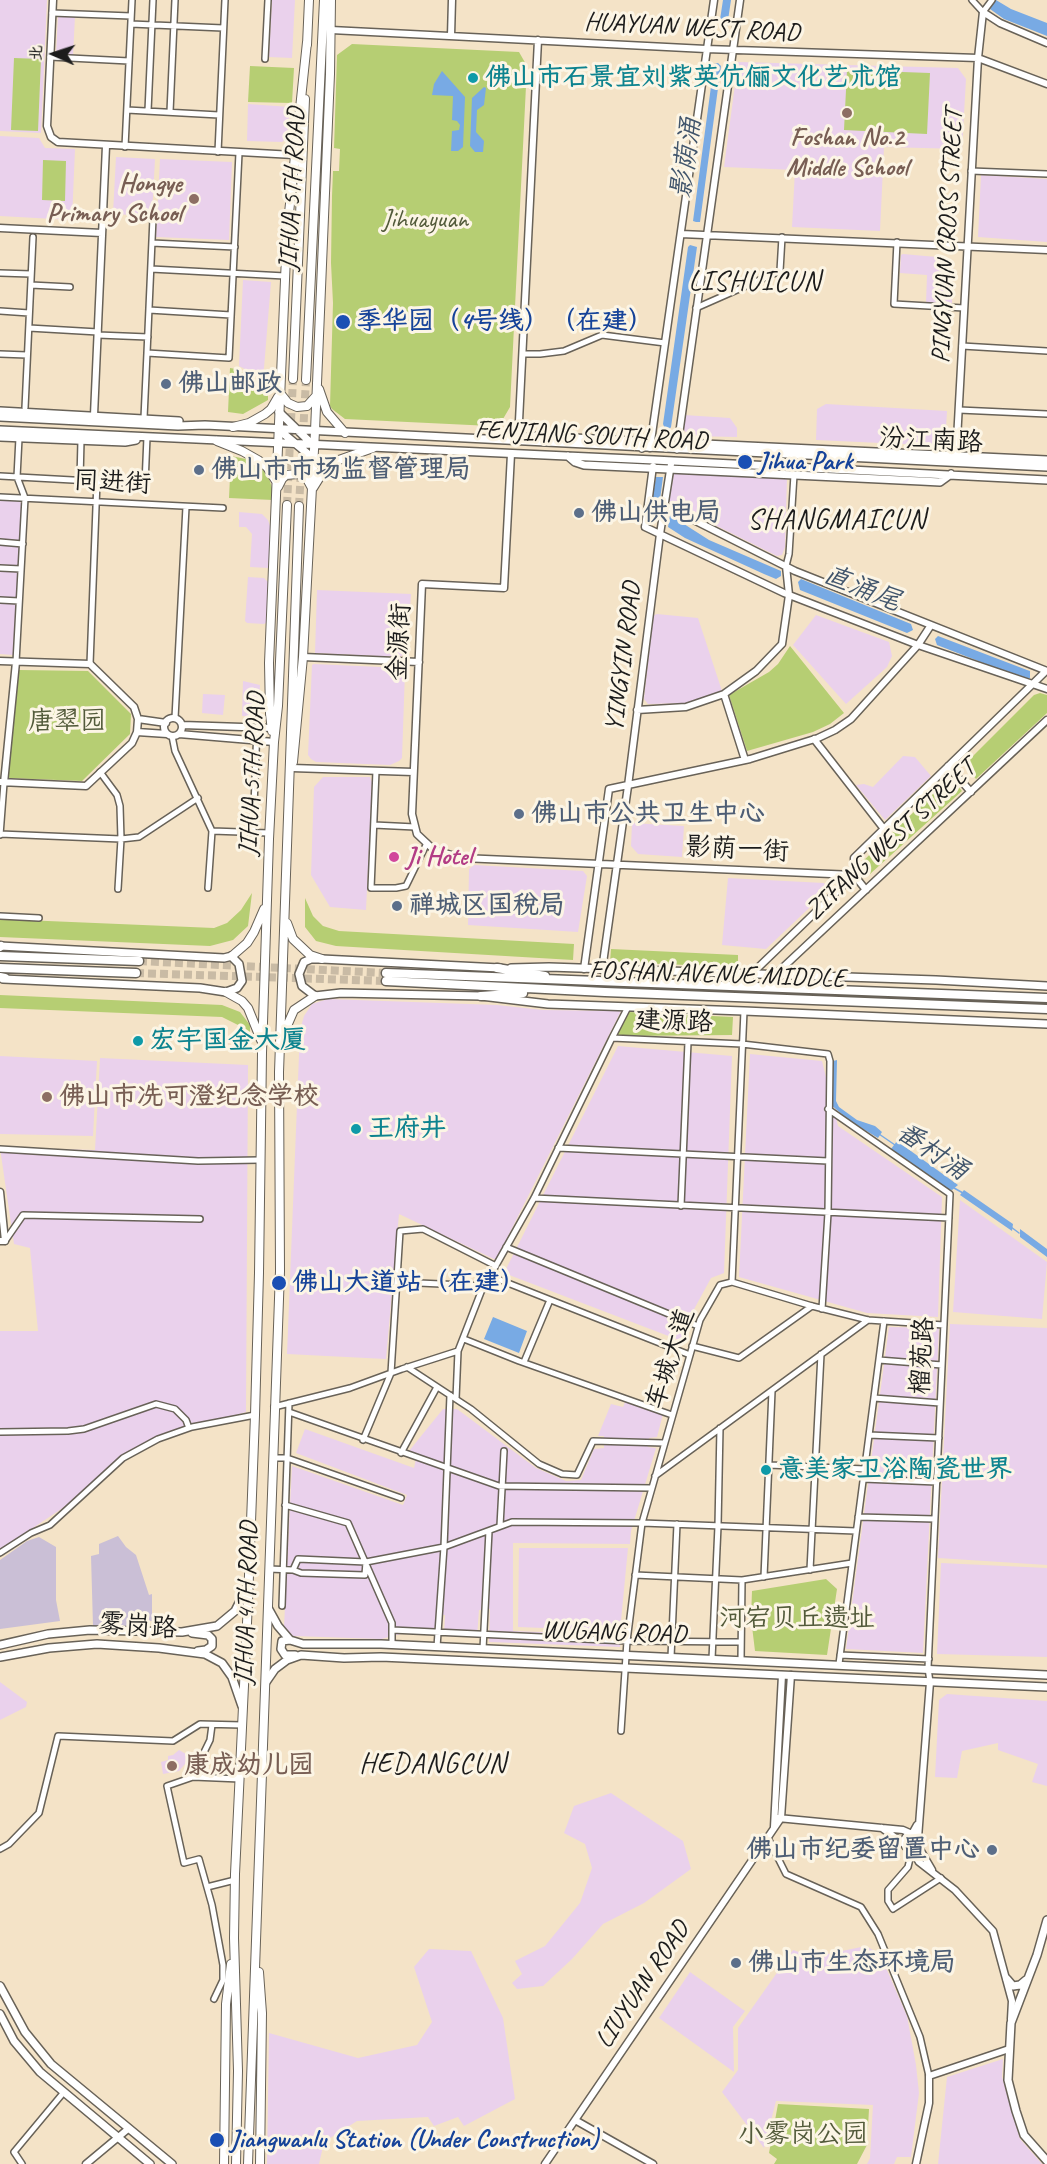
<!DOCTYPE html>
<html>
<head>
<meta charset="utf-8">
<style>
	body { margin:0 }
	#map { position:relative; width:1047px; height:2164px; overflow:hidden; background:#f4e3c7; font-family:Caveat,"LXGW WenKai TC",sans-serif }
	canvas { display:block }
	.north { position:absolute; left:24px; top:24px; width:60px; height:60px; -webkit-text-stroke:4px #fcf5e5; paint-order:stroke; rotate:273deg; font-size:16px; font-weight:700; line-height:24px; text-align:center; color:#1c1c1c }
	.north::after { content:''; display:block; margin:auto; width:21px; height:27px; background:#1c1c1c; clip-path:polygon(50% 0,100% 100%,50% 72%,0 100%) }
</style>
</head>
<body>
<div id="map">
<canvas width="1047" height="2164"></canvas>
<div class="north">北</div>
</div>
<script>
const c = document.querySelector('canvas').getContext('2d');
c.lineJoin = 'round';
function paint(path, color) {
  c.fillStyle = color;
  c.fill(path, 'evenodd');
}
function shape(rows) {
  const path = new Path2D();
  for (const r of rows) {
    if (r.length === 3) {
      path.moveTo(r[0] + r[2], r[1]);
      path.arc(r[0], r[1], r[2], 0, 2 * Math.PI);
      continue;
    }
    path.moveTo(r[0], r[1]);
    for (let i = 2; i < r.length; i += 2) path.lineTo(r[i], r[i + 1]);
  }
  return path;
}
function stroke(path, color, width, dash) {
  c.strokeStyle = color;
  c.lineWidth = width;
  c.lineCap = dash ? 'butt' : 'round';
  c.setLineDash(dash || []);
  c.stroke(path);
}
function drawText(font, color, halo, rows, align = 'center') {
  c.font = font + ' Caveat,"LXGW WenKai TC",sans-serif';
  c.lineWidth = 6;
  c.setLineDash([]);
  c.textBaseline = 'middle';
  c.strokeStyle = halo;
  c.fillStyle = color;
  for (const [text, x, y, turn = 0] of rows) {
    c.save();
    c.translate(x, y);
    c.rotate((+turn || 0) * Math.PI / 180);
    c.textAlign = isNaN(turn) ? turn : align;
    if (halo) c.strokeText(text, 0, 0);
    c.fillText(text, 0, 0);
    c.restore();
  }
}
const built = shape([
	[0,0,47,0,41,133,0,131],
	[272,0,295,0,292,58,269,57],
	[58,15,75,16,73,56,56,55],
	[738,62,958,68,966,79,962,149,884,147,880,231,792,227,795,170,724,167],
	[248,104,290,107,287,138,282,142,247,141],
	[0,136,39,138,45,148,75,149,72,220,0,216],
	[116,157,155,159,152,216,113,214],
	[160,159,232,162,229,240,156,237],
	[981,175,1047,179,1047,242,978,237],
	[903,254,948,258,953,261,952,305,926,303,927,275,900,273,901,255],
	[243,280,271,282,264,368,262,374,258,376,239,366],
	[826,404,947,411,945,446,816,440,817,409],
	[684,415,730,418,737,428,737,437,689,436,683,429],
	[674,473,781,475,787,478,785,547,782,555,777,556,669,502],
	[0,500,20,501,22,506,13,655,0,654],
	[239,512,262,514,268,520,271,529,269,568,250,567,252,534,246,527,239,527],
	[248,577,264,578,269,583,267,622,264,624,247,623,245,621],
	[317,590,411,594,407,653,399,657,315,653],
	[657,614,698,618,722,691,690,703,648,704,644,699,653,616],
	[816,615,889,642,892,656,887,667,846,704,793,645],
	[314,664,403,668,405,671,402,758,399,761,390,765,316,762,311,759,308,755,312,665],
	[243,681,260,685,258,717,242,716],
	[203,694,225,695,223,715,202,713],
	[903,756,915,757,931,776,885,820,856,785,864,784,873,787],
	[323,777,370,777,372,782,366,910,330,907,311,875,314,787],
	[632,823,684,826,682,857,638,854,631,846],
	[474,865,583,871,587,876,578,932,468,925,469,869],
	[728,878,824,883,828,890,766,949,722,945],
	[328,999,497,1005,543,1010,621,1011,496,1260,399,1214,386,1359,287,1354,300,1030,304,1016,312,1004],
	[618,1046,732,1056,724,1273,711,1278,692,1313,684,1342,504,1273],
	[750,1054,822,1061,838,1126,942,1197,938,1317,867,1313,739,1277],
	[0,1056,97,1061,93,1136,0,1134],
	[100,1058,248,1065,246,1412,189,1428,126,1454,97,1485,0,1550,0,1331,38,1331,30,1248,14,1244,0,1148,95,1150],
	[960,1200,1047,1262,1042,1319,953,1312],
	[950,1324,1047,1328,1047,1565,938,1558],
	[889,1327,939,1328,923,1653,846,1649],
	[626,1400,663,1414,657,1437,649,1438,648,1447,656,1448,631,1531,630,1544,513,1543,513,1631,621,1635,620,1647,489,1642,490,1609,479,1610,477,1637,444,1636,445,1615,436,1615,434,1634,401,1634,381,1639,293,1636,284,1627,292,1466,403,1505,407,1495,296,1453,305,1429,414,1468,417,1454,409,1451,443,1409,457,1409,536,1468,566,1481,581,1480,594,1449,604,1448,604,1436,598,1436,611,1404,623,1407],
	[519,1548,628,1548,620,1631,518,1627],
	[941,1563,1047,1568,1047,1657,937,1654],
	[0,1682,27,1702,26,1707,0,1720],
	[947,1694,1047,1701,1047,1786,1032,1782,1038,1764,998,1750,998,1743,962,1751,957,1778,935,1777,939,1700],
	[179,1750,191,1757,179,1771,163,1774,161,1762,168,1760,168,1756,173,1755],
	[611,1793,683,1841,691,1869,644,1903,603,1924,572,1959,543,1986,517,1989,512,1983,522,1974,515,1961,545,1946,580,1903,592,1868,585,1844,564,1833,574,1806],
	[866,1946,880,1954,907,2016,916,2065,919,2093,911,2157,897,2157,894,2164,867,2164,870,2158,873,2105,776,2101,764,2148,722,2092,738,2070,738,2028,793,1950,813,1957],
	[429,1949,471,1951,503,2018,515,2099,464,2126,458,2117,434,2126,428,2117,357,2121,324,2142,319,2164,267,2164,269,2033,358,2058,417,2045,432,2022,414,1967],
	[690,1972,745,2011,733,2027,734,2072,659,2018],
	[1003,2059,1002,2077,1020,2139,1042,2164,938,2164,947,2077]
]);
const industrial = shape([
	[118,1536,126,1547,136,1555,149,1595,152,1594,152,1621,133,1620,130,1627,93,1626,91,1556,99,1554,99,1544],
	[39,1537,56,1547,56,1600,60,1621,0,1629,0,1560,27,1541]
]);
const green = shape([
	[352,44,519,52,527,66,510,407,503,419,491,426,345,419,332,409,330,406,333,303,331,263,332,196,333,171,339,171,340,149,334,148,337,55],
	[14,58,41,59,38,131,11,130],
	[250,66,294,68,292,103,248,102],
	[847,70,930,73,927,134,844,130],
	[43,160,66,161,65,201,42,200],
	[230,368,236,369,257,381,268,382,268,400,243,414,228,412],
	[231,456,246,459,258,464,268,475,272,488,273,500,229,498],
	[790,646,844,713,830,724,813,732,747,751,729,695,769,672,778,664],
	[19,670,88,671,131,714,130,734,82,781,8,778],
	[1040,693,1047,695,1047,713,976,779,964,765,1034,695],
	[950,777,962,791,870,874,861,863],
	[252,893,248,926,233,940,210,946,0,937,0,919,214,928,227,923,241,910],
	[305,898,313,916,323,926,339,931,574,944,573,960,336,946,316,941,305,927],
	[611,949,738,955,738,967,610,962],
	[0,995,222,1005,240,1012,250,1025,250,1048,238,1025,222,1017,0,1008],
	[628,1012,733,1017,732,1035,617,1036],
	[826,1579,837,1589,827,1655,755,1651,751,1618,752,1591],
	[778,2104,869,2109,867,2145,857,2164,774,2164,777,2159,769,2153]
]);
const water = shape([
	[723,0,731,0,727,27,723,28,719,26],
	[996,0,1011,9,1047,23,1047,36,1004,19,990,9],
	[718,63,721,66,700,222,696,222,693,221,714,64],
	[442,71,465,97,463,147,458,151,451,151,452,131,459,130,460,125,457,121,452,120,453,96,432,95,434,84],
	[484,87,486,88,484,105,477,110,476,132,484,141,483,152,475,152,470,146,472,98],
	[690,245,697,247,671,427,669,430,665,429,663,424,688,247],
	[656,477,663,477,657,522,652,518,650,512],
	[670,515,709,540,781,571,781,576,776,579,764,574,685,538,668,527],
	[801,579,911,624,913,630,907,633,800,590,798,582],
	[938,636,1027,670,1030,671,1030,678,1027,680,937,645,935,639],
	[837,1060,836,1101,839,1107,857,1120,875,1126,882,1132,878,1138,850,1121,831,1105,833,1061],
	[897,1141,958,1185,952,1190,947,1189,891,1149],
	[964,1190,1013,1224,1012,1231,960,1195],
	[1020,1229,1047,1249,1047,1257,1020,1237],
	[493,1317,527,1331,519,1353,484,1339]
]);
const stream = shape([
	[879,1134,895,1145],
	[954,1188,963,1193],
	[1011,1227,1019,1233]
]);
const primaryTunnel = shape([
	[287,505,293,379],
	[299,506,306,380]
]);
const trunkTunnel = shape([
	[139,961,386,973],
	[136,973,386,981]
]);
const minor = shape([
	[972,0,983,12,992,0],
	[52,13,131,16],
	[131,24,223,28],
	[50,57,129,61],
	[265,59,268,0],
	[127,110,219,115],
	[148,111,153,0],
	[170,112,175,0],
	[125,147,132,0],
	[218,152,225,0],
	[971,171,1047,174],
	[153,218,147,353,229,358,239,153],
	[897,242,894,304,964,308],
	[152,243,235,247],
	[151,269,285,276],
	[0,273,31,274],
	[31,285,70,287],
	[696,308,780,271,782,237],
	[149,310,231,315],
	[0,311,29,313],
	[29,328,98,332],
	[98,335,148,337],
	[962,346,1047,351],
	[0,354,27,355],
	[523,354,540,354,564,351,602,335,665,343],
	[25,408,33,237],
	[959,410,1047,414],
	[144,418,147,353],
	[0,476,145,484,147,437],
	[80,480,81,440],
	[0,497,223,508],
	[0,542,23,544],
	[786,566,789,554,794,475],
	[0,568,21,569],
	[0,600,19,601],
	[16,662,25,498,17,477,19,438],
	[90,664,97,481],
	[175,718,186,507],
	[172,736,175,751,212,831,208,888],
	[376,771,371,888,396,888,406,886,427,843],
	[100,772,117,795,120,806,121,839,118,889],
	[374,825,415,827],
	[212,831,269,833],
	[253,833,257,727],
	[0,834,121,839,139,837,198,798],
	[0,835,4,783],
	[0,916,39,918],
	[612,1038,628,1007],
	[828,1109,950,1194,928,1668,930,1682],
	[558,1148,828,1161],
	[0,1149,198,1161,260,1160],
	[534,1198,949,1218],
	[681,1206,688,1042],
	[5,1241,23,1215,200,1219],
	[506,1247,698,1326],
	[490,1276,690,1355],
	[397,1282,485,1286],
	[732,1282,812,1306,868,1320,944,1325],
	[464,1339,519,1361,672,1415],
	[692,1346,739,1358,812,1306],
	[879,1360,942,1365],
	[524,1362,550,1300],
	[407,1367,471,1409,539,1464,562,1474,577,1475,593,1441,664,1443],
	[874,1398,940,1403],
	[456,1399,458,1351,481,1292,534,1198,612,1038,742,1044,828,1054,830,1061,828,1213,822,1309],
	[274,1407,350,1388,402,1369,458,1351],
	[289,1412,499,1486,651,1488],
	[0,1432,68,1431,84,1429,156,1404,175,1409,186,1420,189,1428],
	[869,1435,939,1438],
	[363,1440,391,1373,400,1231,423,1229,496,1266],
	[401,1453,437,1387],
	[274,1458,287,1458,401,1498],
	[769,1465,865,1469],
	[655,1476,868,1320],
	[863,1479,937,1482],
	[285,1505,348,1523,392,1623,392,1645],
	[858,1517,935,1519],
	[500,1526,504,1451],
	[0,1553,31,1533,50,1525,123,1458,158,1439,192,1427,255,1415],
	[366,1562,365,1575,301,1573,293,1570,298,1559,366,1562,444,1547,512,1522,642,1523,856,1531],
	[269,1569,293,1570],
	[810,1570,821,1354],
	[635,1575,742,1580],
	[764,1577,772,1391],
	[282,1606,289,1403],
	[392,1630,627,1641,741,1642],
	[437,1647,444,1547,450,1395],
	[483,1649,489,1531],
	[840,1655,929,1659],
	[671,1657,677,1524],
	[712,1659,718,1526,720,1428],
	[741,1660,742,1580,852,1563],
	[839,1664,884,1321],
	[621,1731,627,1641,642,1523,700,1320,720,1285,732,1282,744,1011],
	[192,1777,210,1740,212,1725],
	[768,1838,786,1874,861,1907,878,1934,920,2037,929,2076],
	[0,1849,9,1844,39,1813,58,1736,173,1741,200,1724,242,1725],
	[912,1850,908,1867,888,1890,888,1901,893,1909,941,1878],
	[207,1887,235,1880],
	[214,1999,223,1980,223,1965,212,1905,199,1859,184,1863,167,1786,193,1777,240,1779],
	[22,2164,14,2152,64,2092]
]);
const tertiary = shape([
	[53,0,47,126,51,137,58,142,294,155],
	[331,30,706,49,978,58,1047,84],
	[451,36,452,0],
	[0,228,102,233],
	[681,234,1047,250],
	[94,415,106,146],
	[518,441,538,40],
	[650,448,714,0],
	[677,449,740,0],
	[511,454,504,588,422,584,412,814,417,834,434,850,462,858,854,875,866,890],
	[956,458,978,58,983,12,1000,23,1047,43],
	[653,466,645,527,784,593,918,645,1047,689],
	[664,505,795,571,1047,671],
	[303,657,419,662],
	[0,661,90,664,134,707,138,719,137,732,132,743,86,786,0,782],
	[724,694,745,760],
	[637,710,686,707,724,694,756,671,782,644,789,595,786,566],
	[173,727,9],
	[138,719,166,723],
	[182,725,272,728],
	[137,732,167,734],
	[179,734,274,742],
	[814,739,884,829],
	[948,766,971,792],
	[292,768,413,772],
	[4,783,16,662],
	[584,969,609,789,750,759,818,738,835,730,851,719,918,645,931,625],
	[602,970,628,786,660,534,671,464],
	[739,986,854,875,854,858,1046,671],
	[762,987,1047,720],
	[0,1192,5,1241,0,1241],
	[778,1818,903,1830,912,1834,917,1825],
	[774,1827,782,1675],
	[882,1828,904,1844],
	[912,1842,8],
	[918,1838,930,1682],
	[918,1846,932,1870],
	[912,1850,919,1862,955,1890,993,1931,1012,2001,1011,2019],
	[575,2120,653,2164],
	[86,2164,128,2129],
	[545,2164,781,1818,791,1675],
	[916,2164,929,2103,929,2076,1009,2049]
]);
const secondary = shape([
	[0,411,179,421],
	[279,412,314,446],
	[0,417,178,426,205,425,1047,467],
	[278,429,314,459],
	[0,430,654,460,1047,480],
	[0,437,125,442,136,440],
	[518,441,530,436,638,441,642,448],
	[677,449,683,443,1047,460],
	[568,456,575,462,584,465,921,481,940,482,951,474],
	[0,946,224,958,232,956],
	[500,968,322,959,311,959,304,962,299,974,302,986,315,996,341,993,481,996,548,1004,744,1011,1047,1024],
	[511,968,549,967,936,980,1047,986],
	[3,979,200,988,226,992,237,988,242,981,239,964,231,956],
	[268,1608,278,1626,290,1640,303,1644,381,1644,1047,1675],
	[192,1633,208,1635,212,1639,212,1646,206,1650,198,1651],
	[290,1640,282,1641,281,1649,285,1655,295,1655],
	[0,1645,48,1634,90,1630,182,1632,217,1626,235,1611,248,1585],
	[0,1657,49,1648,97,1644,159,1648,205,1654,222,1663,232,1677,242,1706],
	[266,1682,275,1669,287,1660,301,1655,344,1658,381,1657,1047,1687],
	[1047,1920,1037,1955,1011,2023,1008,2080,1016,2111,1024,2135,1047,2161],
	[1007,1979,1013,1986,1020,1985,1026,1980],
	[0,1986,25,2032,51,2064,172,2164],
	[0,2014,14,2041,40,2072,150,2164]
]);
const primary = shape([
	[307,45,309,0],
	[293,379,305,99],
	[306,380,324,0],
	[319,389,327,412,345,433],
	[280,393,288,403,297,407,307,406,316,396],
	[233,427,249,423,265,414,271,409,278,397],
	[217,441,242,451,258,460,267,467,276,481],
	[278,487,282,479,286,475,298,474,306,477,312,488],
	[313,488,323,472,336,461,373,448],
	[272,731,270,714,269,663,287,232,307,42],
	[293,762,303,657,315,431,330,74,331,0],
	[287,923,293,939,310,955,322,959],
	[232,956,247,943,254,932,264,909],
	[226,992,242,1001,248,1008,261,1040],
	[284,1033,294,1010,315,996],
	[259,1972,262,2013,260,2164],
	[224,2164,226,2004,231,1964],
	[236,2164,238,2071,234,1938,235,1874,248,1602,255,1415,259,1273,262,1053,269,839,274,742,278,706,287,505],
	[248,2164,280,1271,279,1072,299,506]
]);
const trunk = shape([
	[0,947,1,946],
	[0,956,139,961],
	[0,968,136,973],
	[497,968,545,976],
	[386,973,1047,998],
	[0,977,5,978],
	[386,981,605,992,1047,1009],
	[481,996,523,993]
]);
const markers = [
	[473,78,6,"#0f9aa8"],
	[847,113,6,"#8d6e63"],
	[194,199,6,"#8d6e63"],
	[343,322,8,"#1a4fb4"],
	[166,384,6,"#5c6f8a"],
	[745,462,8,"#1a4fb4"],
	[199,470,6,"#5c6f8a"],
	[579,513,6,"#5c6f8a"],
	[519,814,6,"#5c6f8a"],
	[394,857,6,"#d1479c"],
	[397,906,6,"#5c6f8a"],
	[138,1041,6,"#0f9aa8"],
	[47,1097,6,"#8d6e63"],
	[356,1129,6,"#0f9aa8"],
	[279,1283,8,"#1a4fb4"],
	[766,1470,6,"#0f9aa8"],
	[172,1766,6,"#8d6e63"],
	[992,1850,6,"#5c6f8a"],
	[736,1963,6,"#5c6f8a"],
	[217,2140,8,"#1a4fb4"]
];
const streetNames = [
	["HUAYUAN WEST ROAD",692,28,3],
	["JIHUA 5TH ROAD",293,189,-87],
	["PINGYUAN CROSS STREET",948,236,-87],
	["FENJIANG SOUTH ROAD",591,436,3],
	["汾江南路",931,441,3],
	["同进街",112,483,3],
	["金源街",400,642,-87],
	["YINGYIN ROAD",624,657,-83],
	["JIHUA 5TH ROAD",253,774,-87],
	["ZIFANG WEST STREET",891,840,-43],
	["影荫一街",737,850,3],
	["FOSHAN AVENUE MIDDLE",717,975,2],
	["建源路",674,1022,2],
	["榴苑路",923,1356,-87],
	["车城大道",671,1359,-72],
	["JIHUA 4TH ROAD",247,1603,-88],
	["雾岗路",138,1627,4],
	["WUGANG ROAD",614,1633,2],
	["LIUYUAN ROAD",643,1985,-56]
];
const cultureNames = [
	["佛山市石景宜刘紫英伉俪文化艺术馆",485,78],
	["宏宇国金大厦",150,1041],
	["王府井",368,1129],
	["意美家卫浴陶瓷世界",778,1470]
];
const educationNames = [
	["Foshan No.2",847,138,"center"],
	["Middle School",847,168,"center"],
	["Hongye",182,184,"right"],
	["Primary School",182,214,"right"],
	["佛山市冼可澄纪念学校",59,1097],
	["康成幼儿园",184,1766]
];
const parkNames = [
	["Jihuayuan",425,220],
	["唐翠园",67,722],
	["河宕贝丘遗址",797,1619],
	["小雾岗公园",803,2135]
];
const transitNames = [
	["季华园（4号线）（在建）",356,322],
	["Jihua Park",758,462],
	["佛山大道站（在建）",292,1283],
	["Jiangwanlu Station (Under Construction)",230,2140]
];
const serviceNames = [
	["佛山邮政",178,384],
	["佛山市市场监督管理局",211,470],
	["佛山供电局",591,513],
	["佛山市公共卫生中心",531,814],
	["禅城区国税局",409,906],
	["佛山市纪委留置中心",980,1850,"right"],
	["佛山市生态环境局",748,1963]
];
const hotelNames = [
	["Ji Hotel",406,857]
];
const waterNames = [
	["影荫涌",687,158,-82],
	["直涌尾",862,589,22],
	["番村涌",932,1152,34]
];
const quarterNames = [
	["LISHUICUN",755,283],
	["SHANGMAICUN",837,521],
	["HEDANGCUN",433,1765]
];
paint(built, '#ead1ec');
paint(industrial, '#cabfd6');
paint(green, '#b6ce73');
paint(water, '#78aae4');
stroke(stream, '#78aae4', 1.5);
stroke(primaryTunnel, '#c9bba5', 8, [8, 4]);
stroke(trunkTunnel, '#c9bba5', 8, [8, 4]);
stroke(minor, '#686258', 8);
stroke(tertiary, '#686258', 9);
stroke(secondary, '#686258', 10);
stroke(primary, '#686258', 10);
stroke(trunk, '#686258', 11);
stroke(minor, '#fff', 5);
stroke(tertiary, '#fff', 6);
stroke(secondary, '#fff', 7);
stroke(primary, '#fff', 8);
stroke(trunk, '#fff', 8);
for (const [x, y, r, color] of markers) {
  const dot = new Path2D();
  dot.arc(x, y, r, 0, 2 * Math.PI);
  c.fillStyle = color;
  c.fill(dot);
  stroke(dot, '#fcf5e5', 2);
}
drawText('26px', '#1c1c1c', '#fcf5e5', streetNames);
drawText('bold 26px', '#0d838f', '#fcf5e5', cultureNames, 'left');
drawText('bold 26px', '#785e54', '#fcf5e5', educationNames, 'left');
drawText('26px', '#525a3a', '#fcf5e5', parkNames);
drawText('bold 26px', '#164399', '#fcf5e5', transitNames, 'left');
drawText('bold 26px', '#4e5e75', '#fcf5e5', serviceNames, 'left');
drawText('bold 26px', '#b23c85', '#fcf5e5', hotelNames, 'left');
drawText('italic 27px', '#41556c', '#fcf5e5', waterNames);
c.letterSpacing = '1.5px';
drawText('28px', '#1c1c1c', '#fcf5e5', quarterNames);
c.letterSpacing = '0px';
</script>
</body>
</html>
